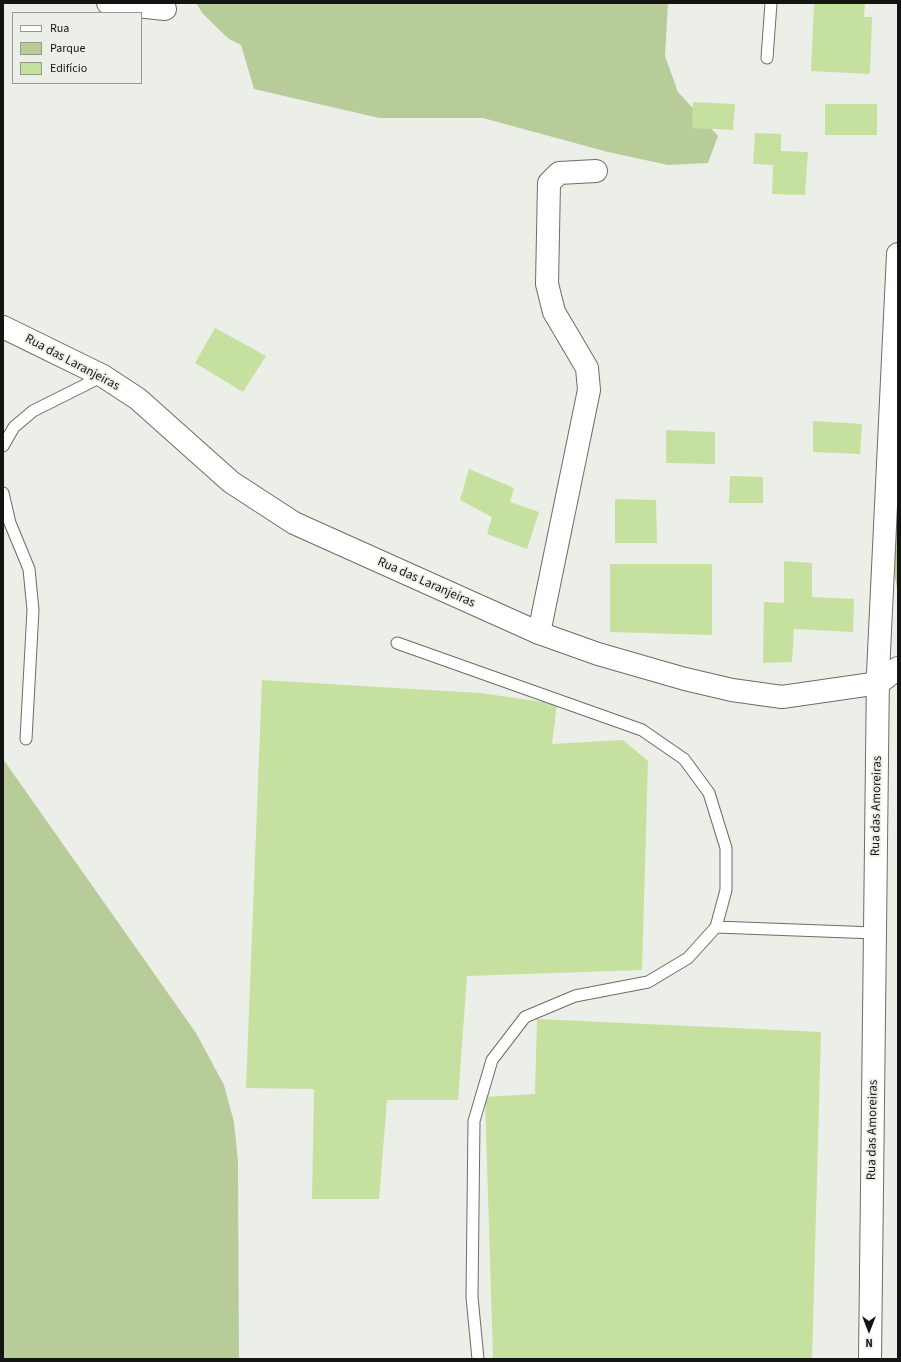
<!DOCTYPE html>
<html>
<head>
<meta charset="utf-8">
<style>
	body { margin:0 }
	#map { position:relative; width:901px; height:1362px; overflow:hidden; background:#ecefe7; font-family:"Source Sans 3",sans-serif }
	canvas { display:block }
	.frame { position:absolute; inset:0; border:4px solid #141512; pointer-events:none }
	.legend { position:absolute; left:12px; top:12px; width:130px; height:72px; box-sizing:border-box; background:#ecefe7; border:1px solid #969892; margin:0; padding:5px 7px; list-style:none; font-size:12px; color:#141512 }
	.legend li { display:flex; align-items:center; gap:8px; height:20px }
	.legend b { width:20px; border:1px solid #969892 }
	.north { position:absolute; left:849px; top:1310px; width:40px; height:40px; -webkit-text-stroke:3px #ecefe7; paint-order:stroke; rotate:180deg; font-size:11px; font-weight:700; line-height:16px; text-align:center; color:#141512 }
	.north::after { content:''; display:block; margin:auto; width:14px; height:18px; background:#141512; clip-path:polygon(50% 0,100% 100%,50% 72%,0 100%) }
</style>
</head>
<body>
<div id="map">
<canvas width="901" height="1362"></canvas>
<div class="frame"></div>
<ul class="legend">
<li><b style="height:5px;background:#fff"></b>Rua</li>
<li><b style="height:11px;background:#b8cc9a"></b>Parque</li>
<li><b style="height:11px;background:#c6e09f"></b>Edifício</li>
</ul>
<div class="north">N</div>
</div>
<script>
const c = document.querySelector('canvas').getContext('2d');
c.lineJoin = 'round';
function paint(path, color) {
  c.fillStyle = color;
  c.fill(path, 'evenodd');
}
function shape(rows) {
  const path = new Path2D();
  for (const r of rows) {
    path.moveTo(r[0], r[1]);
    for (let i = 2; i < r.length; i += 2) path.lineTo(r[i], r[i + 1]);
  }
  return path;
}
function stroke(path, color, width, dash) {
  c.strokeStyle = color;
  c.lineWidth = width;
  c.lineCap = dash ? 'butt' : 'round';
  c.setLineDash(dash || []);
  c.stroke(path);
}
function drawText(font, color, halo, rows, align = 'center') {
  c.font = font + ' "Source Sans 3",sans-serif';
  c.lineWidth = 3.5;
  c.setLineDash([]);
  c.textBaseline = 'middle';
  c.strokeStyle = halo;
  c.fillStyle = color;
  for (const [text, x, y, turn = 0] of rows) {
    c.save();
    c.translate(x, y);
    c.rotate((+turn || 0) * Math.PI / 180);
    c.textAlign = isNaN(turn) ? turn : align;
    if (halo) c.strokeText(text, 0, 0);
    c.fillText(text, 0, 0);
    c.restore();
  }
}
const green = shape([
	[196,3,668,3,665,56,678,92,718,136,708,163,668,165,608,152,483,118,379,118,254,89,241,45,229,39,203,14],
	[898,436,898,593,894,572],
	[3,759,196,1033,224,1085,234,1122,238,1162,239,1359,3,1359]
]);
const building = shape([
	[814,3,865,3,864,17,872,17,870,74,811,71],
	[693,102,735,104,733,130,692,128],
	[825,104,877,104,877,135,825,135],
	[755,133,781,134,781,151,808,152,805,195,772,194,773,165,753,164],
	[215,328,266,356,243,392,195,363],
	[813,421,862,424,860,454,813,452],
	[666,430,715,432,715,464,666,463],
	[469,469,514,488,510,502,539,512,527,549,487,534,492,517,460,500],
	[730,476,763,477,763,503,729,503],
	[615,499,656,500,657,543,615,543],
	[784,561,812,563,812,597,854,599,853,632,794,629,792,662,763,663,764,602,784,603],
	[610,564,712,564,712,635,610,632],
	[262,680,480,693,557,704,552,744,623,740,648,761,642,970,467,976,458,1100,387,1100,379,1199,312,1199,314,1089,246,1088],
	[537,1019,821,1032,812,1359,493,1359,485,1097,535,1094]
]);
const service = shape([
	[767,58,771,3],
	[3,446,14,427,33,411,103,376],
	[3,493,10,523,29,569,33,610,26,739],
	[397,643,642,730,684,759,709,793,726,848,726,890,716,927,875,933],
	[478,1359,472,1297,474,1121,492,1060,525,1017,575,996,648,982,688,958,716,927]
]);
const minor = shape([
	[108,3,165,9],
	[539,633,589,390,587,368,554,312,547,284,549,183,559,173,596,171],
	[870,1359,878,673,898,254]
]);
const tertiary = shape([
	[3,327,103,376,138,399,231,482,294,523,539,633,598,654,685,679,732,690,782,697,879,683,898,668]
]);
const streetNames = [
	["Rua das Laranjeiras",72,363,28],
	["Rua das Laranjeiras",426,583,24],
	["Rua das Amoreiras",877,806,-89],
	["Rua das Amoreiras",873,1130,-89]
];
paint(green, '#b8cc9a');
paint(building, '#c6e09f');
stroke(service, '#6b6d67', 13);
stroke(minor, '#6b6d67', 24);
stroke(tertiary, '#6b6d67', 24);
stroke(service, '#fff', 11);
stroke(minor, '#fff', 22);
stroke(tertiary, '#fff', 22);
drawText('13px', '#141512', '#ecefe7', streetNames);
</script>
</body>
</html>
